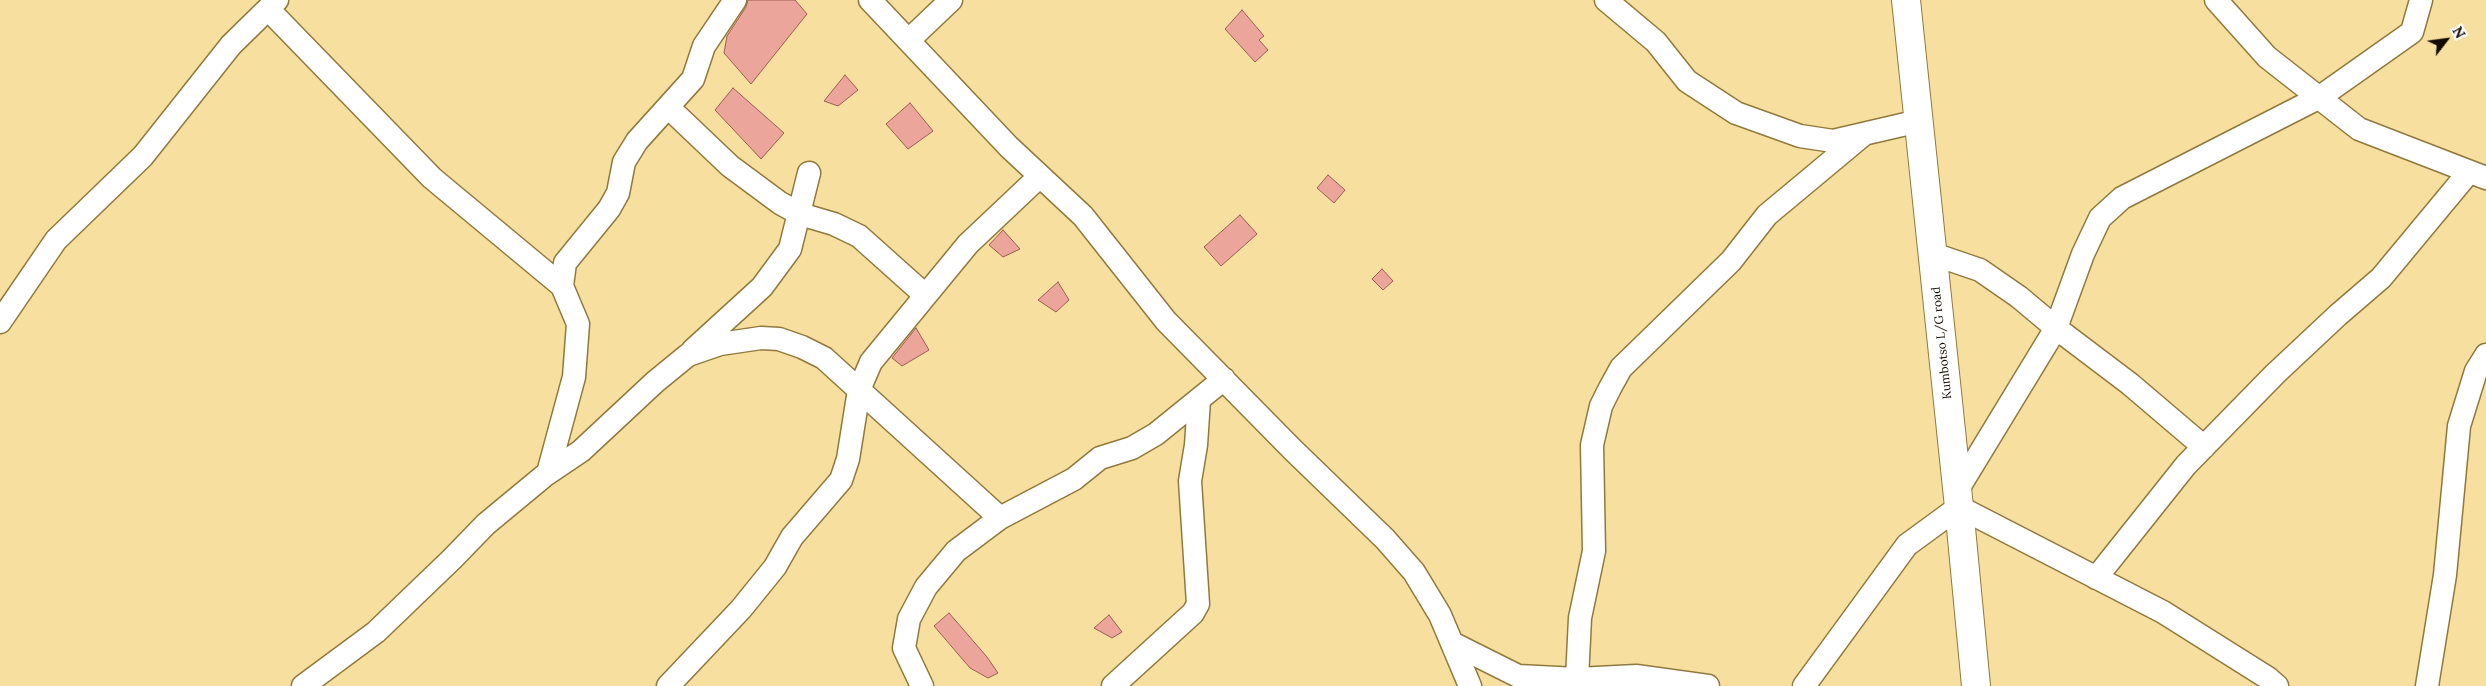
<!DOCTYPE html>
<html>
<head>
<meta charset="utf-8">
<style>
	body { margin:0 }
	#map { position:relative; width:2486px; height:686px; overflow:hidden; background:#f7df9f; font-family:Lora,serif }
	canvas { display:block }
	.north { position:absolute; left:2421px; top:15px; width:50px; height:50px; -webkit-text-stroke:4px #fff; paint-order:stroke; rotate:60deg; font-size:14px; font-weight:700; line-height:20px; text-align:center; color:#130a00 }
	.north::after { content:''; display:block; margin:auto; width:18px; height:22px; background:#130a00; clip-path:polygon(50% 0,100% 100%,50% 72%,0 100%) }
</style>
</head>
<body>
<div id="map">
<canvas width="2486" height="686"></canvas>
<div class="north">N</div>
</div>
<script>
const c = document.querySelector('canvas').getContext('2d');
c.lineJoin = 'round';
function paint(path, color) {
  c.fillStyle = color;
  c.fill(path, 'evenodd');
}
function shape(rows) {
  const path = new Path2D();
  for (const r of rows) {
    path.moveTo(r[0], r[1]);
    for (let i = 2; i < r.length; i += 2) path.lineTo(r[i], r[i + 1]);
  }
  return path;
}
function stroke(path, color, width, dash) {
  c.strokeStyle = color;
  c.lineWidth = width;
  c.lineCap = dash ? 'butt' : 'round';
  c.setLineDash(dash || []);
  c.stroke(path);
}
function drawText(font, color, halo, rows, align = 'center') {
  c.font = font + ' Lora,serif';
  c.lineWidth = 4;
  c.setLineDash([]);
  c.textBaseline = 'middle';
  c.strokeStyle = halo;
  c.fillStyle = color;
  for (const [text, x, y, turn = 0] of rows) {
    c.save();
    c.translate(x, y);
    c.rotate((+turn || 0) * Math.PI / 180);
    c.textAlign = isNaN(turn) ? turn : align;
    if (halo) c.strokeText(text, 0, 0);
    c.fillText(text, 0, 0);
    c.restore();
  }
}
const building = shape([
	[748,0,795,0,807,14,751,84,724,53,727,36,746,7,748,0],
	[1242,10,1264,36,1259,40,1268,50,1255,62,1225,29,1242,10],
	[845,75,858,90,838,106,824,101,845,75],
	[733,88,784,133,761,159,715,110,733,88],
	[910,103,933,131,908,149,886,124,910,103],
	[1328,175,1345,190,1334,203,1317,188,1328,175],
	[1240,215,1257,234,1221,266,1204,247,1240,215],
	[1003,230,1020,249,1003,257,989,245,1003,230],
	[1382,269,1393,281,1383,290,1372,279,1382,269],
	[1058,282,1069,300,1056,312,1038,300,1058,282],
	[916,328,929,350,902,366,892,358,916,328],
	[949,613,987,657,998,673,988,678,970,668,934,626,949,613],
	[1109,615,1122,632,1112,638,1094,628,1109,615]
]);
const minor = shape([
	[870,0,1009,147,1083,216,1166,321,1292,449,1385,539,1414,572,1440,615,1470,686],
	[1606,0,1656,42,1687,81,1736,113,1800,136,1833,141,1919,121],
	[2216,0,2267,57,2359,129,2486,178],
	[268,9,432,178,562,286],
	[909,40,951,0],
	[668,107,730,166,780,203,800,214,834,224,859,236,925,295],
	[1933,254,1980,270,2019,297,2056,328,2130,384,2204,447],
	[0,322,56,240,143,156,231,45,277,0],
	[693,350,762,287,790,249,809,173],
	[548,473,574,377,578,324,562,286,565,263,609,209,618,193,624,162,637,141,693,79,704,46,735,0],
	[1958,489,2056,328,2083,254,2100,218,2122,198,2320,97,2412,32,2421,0],
	[2096,578,2186,465,2275,374,2338,315,2381,278,2469,172],
	[1452,643,1518,676,1577,679,1636,676,1708,686],
	[1577,679,1580,618,1594,551,1592,445,1601,406,1610,388,1621,368,1731,261,1767,215,1863,135],
	[303,686,376,632,452,559,486,524,544,476,581,451,655,382,688,355,720,344,761,338,779,339,802,347,824,358,1000,518],
	[668,686,741,609,775,567,792,537,841,480,848,459,859,390,871,362,968,244,1040,176],
	[922,686,904,648,909,619,926,587,956,551,1000,518,1074,479,1100,458,1132,448,1156,434,1224,379],
	[1113,686,1193,613,1198,604,1190,481,1196,445,1199,400],
	[1804,686,1907,545,1959,507,2163,612,2268,678,2277,686],
	[2427,686,2445,575,2459,426,2476,371,2486,355]
]);
const major = shape([
	[1906,0,1959,507,1976,686]
]);
const streetNames = [
	["Kumbotso L/G road",1942,343,-96]
];
paint(building, '#eca59a');
stroke(building, '#9c5c53', 1);
stroke(minor, '#90793c', 25);
stroke(major, '#90793c', 30);
stroke(minor, '#fff', 22);
stroke(major, '#fff', 28);
drawText('12px', '#130a00', '#fff', streetNames);
</script>
</body>
</html>
